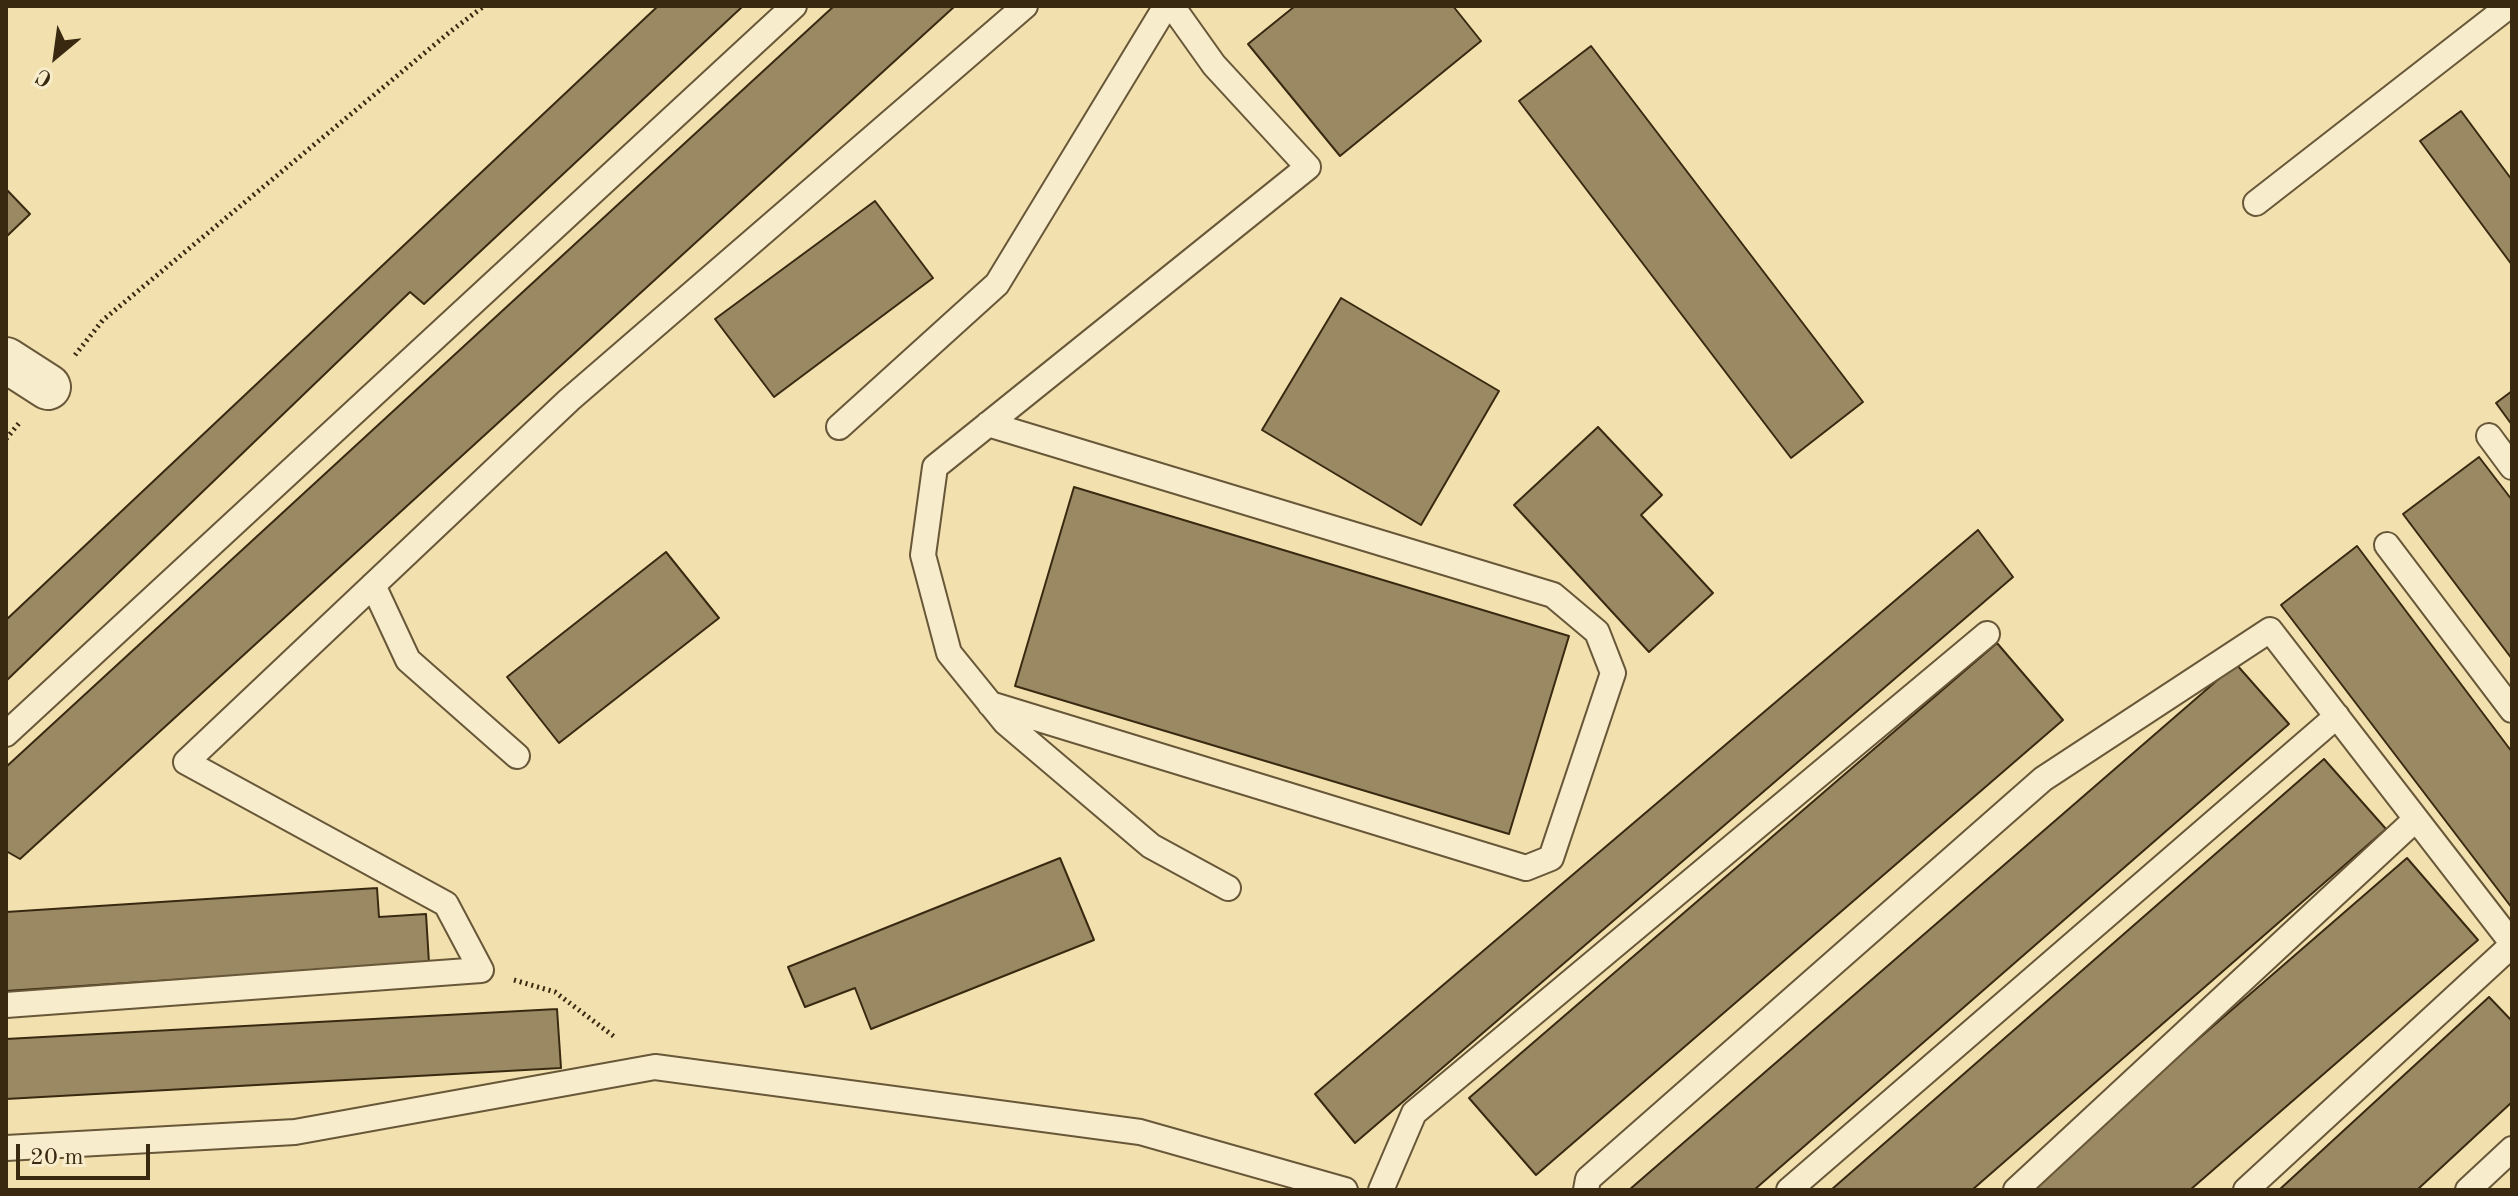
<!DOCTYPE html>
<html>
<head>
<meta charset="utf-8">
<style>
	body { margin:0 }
	#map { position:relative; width:2518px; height:1196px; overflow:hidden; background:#f2e1af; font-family:"Old Standard TT",serif }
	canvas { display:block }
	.frame { position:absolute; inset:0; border:8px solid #3a2911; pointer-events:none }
	.north { position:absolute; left:16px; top:16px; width:80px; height:80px; -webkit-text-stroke:6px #f7eccb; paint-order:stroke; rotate:209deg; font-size:22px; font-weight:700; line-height:32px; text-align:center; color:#3a2911 }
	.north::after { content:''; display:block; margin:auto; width:28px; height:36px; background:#3a2911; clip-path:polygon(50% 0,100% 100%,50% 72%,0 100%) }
	.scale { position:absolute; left:16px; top:1144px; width:134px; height:36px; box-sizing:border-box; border:4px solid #3a2911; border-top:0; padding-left:10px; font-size:24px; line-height:28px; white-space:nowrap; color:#3a2911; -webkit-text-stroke:6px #f7eccb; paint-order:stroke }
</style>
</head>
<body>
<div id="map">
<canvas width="2518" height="1196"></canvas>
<div class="frame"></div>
<div class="north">С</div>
<div class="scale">20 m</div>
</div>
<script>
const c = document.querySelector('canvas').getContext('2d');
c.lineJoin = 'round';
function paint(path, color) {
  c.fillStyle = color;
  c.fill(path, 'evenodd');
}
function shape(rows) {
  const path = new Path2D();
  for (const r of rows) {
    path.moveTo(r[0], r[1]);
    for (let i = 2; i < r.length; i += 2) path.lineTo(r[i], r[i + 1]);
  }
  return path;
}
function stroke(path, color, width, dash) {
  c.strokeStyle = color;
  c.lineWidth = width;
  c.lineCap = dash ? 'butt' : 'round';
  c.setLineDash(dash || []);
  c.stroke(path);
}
const building = shape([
	[658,6,743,6,424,304,410,292,6,681,6,620,658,6],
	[834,6,955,6,20,859,6,851,6,767,834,6],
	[1295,6,1453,6,1481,41,1340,156,1248,44,1295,6],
	[1591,46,1863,402,1791,458,1519,101,1591,46],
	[2461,111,2512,180,2512,265,2420,141,2461,111],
	[6,189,30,214,6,237,6,189],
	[875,201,933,278,774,397,715,319,875,201],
	[1341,298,1499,391,1421,525,1262,430,1341,298],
	[2512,391,2512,425,2496,403,2512,391],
	[1598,427,1662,495,1641,515,1713,593,1649,652,1514,505,1598,427],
	[2479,457,2512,500,2512,659,2403,514,2479,457],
	[1074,487,1569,636,1509,834,1015,686,1074,487],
	[1978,530,2013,577,1355,1143,1315,1094,1978,530],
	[2357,546,2512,752,2512,908,2281,605,2357,546],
	[666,552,719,618,559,743,507,677,666,552],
	[1997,643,2063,720,1536,1175,1469,1098,1997,643],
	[2236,664,2289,724,1754,1190,1629,1190,2236,664],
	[2324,759,2386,829,1972,1190,1831,1190,2324,759],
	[1060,858,1094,940,871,1029,855,988,805,1007,788,967,1060,858],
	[2407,858,2478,940,2190,1190,2024,1190,2407,858],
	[377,888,379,917,426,914,429,963,6,991,6,912,377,888],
	[2489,997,2512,1021,2512,1102,2417,1190,2279,1190,2489,997],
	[557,1009,561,1068,6,1099,6,1039,557,1009]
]);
const path = shape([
	[75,355,103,320,451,31,484,6],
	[6,439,20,422],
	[514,980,555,992,616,1038]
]);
const lane = shape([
	[1172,6,1214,65,1308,167,935,467,923,555,949,653,1005,722,1151,846,1228,888],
	[2256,203,2509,6],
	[988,424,1553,595,1597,632,1613,673,1551,858,1526,868,990,704],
	[839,427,997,284,1166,6],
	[2489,436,2512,467],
	[2387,545,2512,710],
	[373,585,408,660,517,756],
	[6,734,794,6],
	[6,1005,481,970,446,904,186,762,569,400,1025,6],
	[6,1148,295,1132,655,1067,1140,1132,1345,1190],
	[1381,1190,1414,1113,1987,634],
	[1586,1190,1588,1179,2043,779,2270,630,2512,943],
	[1789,1190,2337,716],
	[2016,1190,2416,819],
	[2246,1190,2512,945],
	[2468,1190,2512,1149]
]);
const street = shape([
	[6,360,48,387]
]);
paint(building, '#9a8963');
stroke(building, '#3a2911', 2);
stroke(lane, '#685738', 28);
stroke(street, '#685738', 48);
stroke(path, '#3a2911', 5, [2, 4]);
stroke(lane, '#f7eccb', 24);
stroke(street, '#f7eccb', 44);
</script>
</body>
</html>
